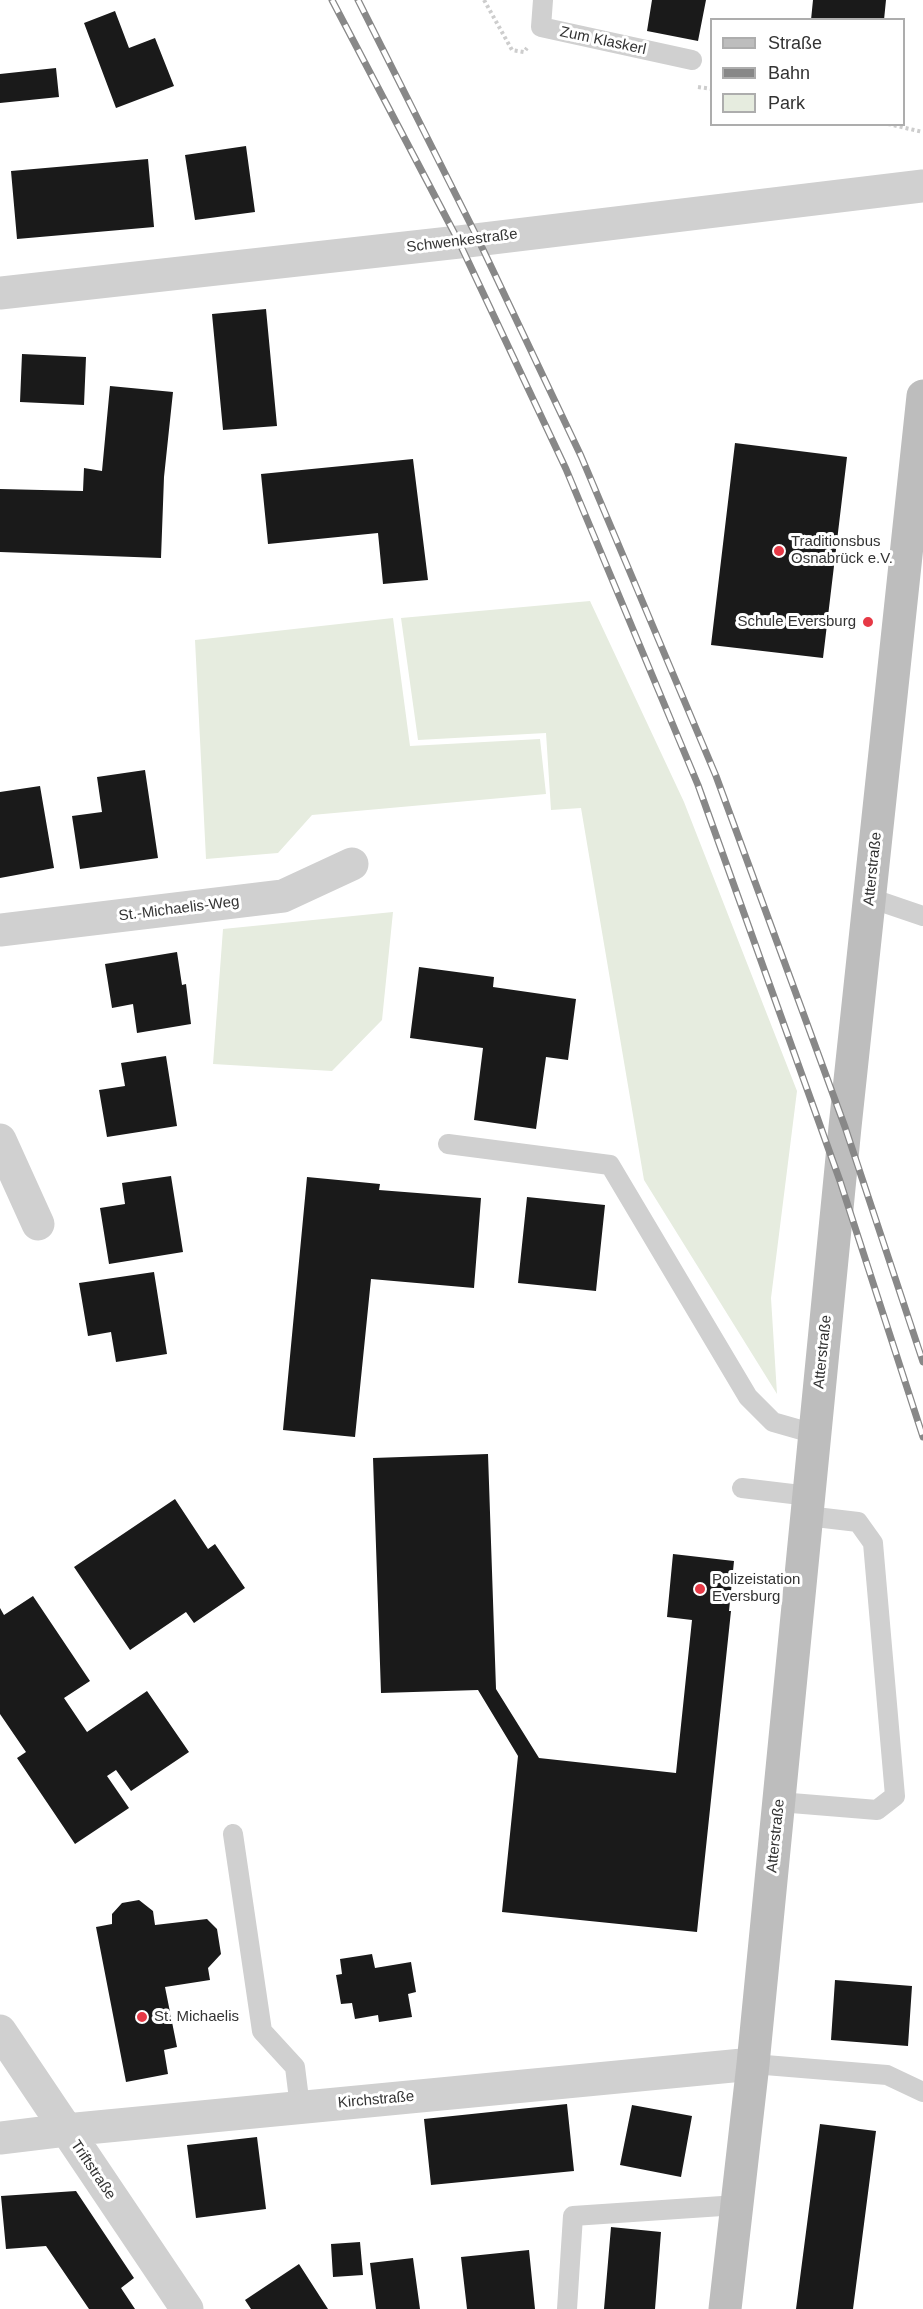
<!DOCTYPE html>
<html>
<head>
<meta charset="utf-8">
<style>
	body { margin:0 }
	#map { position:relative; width:923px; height:2309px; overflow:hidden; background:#fff; font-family:Arial,sans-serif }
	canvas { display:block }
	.legend { position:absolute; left:710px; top:18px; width:195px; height:108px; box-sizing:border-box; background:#fff; border:2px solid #adadad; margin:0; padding:8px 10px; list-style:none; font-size:18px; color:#333 }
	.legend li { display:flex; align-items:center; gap:12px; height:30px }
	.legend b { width:30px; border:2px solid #adadad }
</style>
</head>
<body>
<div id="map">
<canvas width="923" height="2309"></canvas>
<ul class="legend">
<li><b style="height:8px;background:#bdbdbd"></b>Straße</li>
<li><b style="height:8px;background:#888"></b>Bahn</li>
<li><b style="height:16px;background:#e6ecdf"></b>Park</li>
</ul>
</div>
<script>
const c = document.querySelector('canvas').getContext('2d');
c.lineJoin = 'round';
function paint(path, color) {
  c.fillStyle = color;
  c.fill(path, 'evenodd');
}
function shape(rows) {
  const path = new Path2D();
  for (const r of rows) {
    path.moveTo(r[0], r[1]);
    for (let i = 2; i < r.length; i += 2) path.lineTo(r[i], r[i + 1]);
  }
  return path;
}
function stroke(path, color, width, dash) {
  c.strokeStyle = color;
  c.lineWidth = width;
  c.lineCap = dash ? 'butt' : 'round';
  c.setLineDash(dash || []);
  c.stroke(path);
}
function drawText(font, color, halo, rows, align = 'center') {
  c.font = font + ' Arial,sans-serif';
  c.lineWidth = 6;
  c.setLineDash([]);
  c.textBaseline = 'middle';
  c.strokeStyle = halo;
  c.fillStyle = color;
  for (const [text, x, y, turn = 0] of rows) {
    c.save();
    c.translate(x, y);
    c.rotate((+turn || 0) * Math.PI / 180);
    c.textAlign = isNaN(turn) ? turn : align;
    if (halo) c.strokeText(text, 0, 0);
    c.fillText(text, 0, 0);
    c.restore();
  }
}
const green = shape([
	[590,601,684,802,797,1091,771,1298,777,1394,644,1180,581,808,551,810,546,733,418,740,401,618],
	[393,618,410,746,540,739,546,794,312,815,278,853,206,859,195,640],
	[393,912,382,1020,332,1071,213,1064,223,929]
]);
const building = shape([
	[652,0,706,0,698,41,647,31],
	[813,0,886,0,884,20,811,20],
	[115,11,129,48,155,38,174,86,116,108,84,23],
	[56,68,59,97,0,103,0,74],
	[246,146,255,212,195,220,185,155],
	[148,159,154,227,17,239,11,171],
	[266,309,277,426,223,430,212,314],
	[22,354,86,357,84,405,20,402],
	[110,386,173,392,164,477,161,558,0,552,0,489,83,491,84,468,102,471],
	[735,443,847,457,823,658,711,645],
	[413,459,428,580,383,584,378,533,268,544,261,474],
	[145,770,158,858,80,869,72,816,102,812,97,777],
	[40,786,54,868,0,878,0,792],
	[177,952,182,985,186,984,191,1024,137,1033,133,1004,112,1008,105,964],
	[419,967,494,977,493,987,576,999,568,1060,546,1057,536,1129,474,1120,483,1048,410,1038],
	[166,1056,177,1126,107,1137,99,1090,125,1086,121,1063],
	[171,1176,183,1252,109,1264,100,1208,125,1204,122,1183],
	[307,1177,380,1184,379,1190,481,1198,474,1288,371,1279,355,1437,283,1430],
	[527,1197,605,1205,596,1291,518,1283],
	[154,1272,167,1354,116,1362,111,1332,88,1336,79,1283],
	[488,1454,496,1689,539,1758,676,1773,692,1620,667,1617,673,1554,734,1561,729,1611,731,1611,697,1932,502,1912,518,1756,478,1690,381,1693,373,1458],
	[175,1499,208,1549,215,1544,245,1588,194,1623,186,1612,130,1650,74,1567],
	[33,1596,90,1681,64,1698,87,1732,147,1691,189,1752,131,1791,116,1770,107,1776,129,1808,75,1844,17,1758,26,1752,0,1714,0,1608,4,1615],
	[139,1900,153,1911,155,1925,207,1919,217,1929,221,1954,208,1968,210,1980,165,1987,177,2047,164,2050,168,2074,126,2082,96,1927,112,1924,112,1914,122,1903],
	[372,1954,375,1968,411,1962,416,1992,408,1994,412,2017,379,2022,378,2015,355,2019,352,2003,341,2004,336,1975,342,1974,340,1959],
	[835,1980,912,1986,908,2046,831,2040],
	[567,2104,574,2171,431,2185,424,2119],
	[632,2105,692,2116,681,2177,620,2165],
	[820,2124,876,2131,853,2309,796,2309],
	[257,2137,266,2209,196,2218,187,2145],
	[76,2191,134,2278,121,2288,135,2309,89,2309,46,2246,6,2249,1,2196],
	[611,2227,661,2232,655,2309,604,2309],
	[360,2242,363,2275,333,2277,331,2244],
	[529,2250,535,2309,467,2309,461,2257],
	[413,2258,420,2309,376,2309,370,2263],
	[299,2264,328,2309,251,2309,245,2300]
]);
const path = shape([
	[484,0,512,50,524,52,527,48],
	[698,87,712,89],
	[888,124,923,132]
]);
const lane = shape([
	[543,0,541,27,692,60],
	[870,898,923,916],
	[448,1144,610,1165,748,1397,773,1422,815,1434],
	[742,1488,809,1496],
	[779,1802,877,1810,895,1796,873,1543,858,1522,807,1516],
	[233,1834,262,2031,295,2067,300,2107],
	[753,2064,887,2075,923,2092],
	[567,2309,573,2216,737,2205]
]);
const street = shape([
	[0,293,459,242,923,186],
	[0,930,283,896,352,864],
	[0,1140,38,1224],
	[0,2031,187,2309],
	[0,2138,66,2130,753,2064]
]);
const secondary = shape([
	[725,2309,753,2064,845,1127,923,396]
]);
const rail = shape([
	[332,0,459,242,566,469,698,785,840,1181,923,1437],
	[358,0,478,239,581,456,716,776,845,1127,923,1362]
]);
const markers = [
	[779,551,6,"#e63946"],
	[868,622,6,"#e63946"],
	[700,1589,6,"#e63946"],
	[142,2017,6,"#e63946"]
];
const streetNames = [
	["Zum Klaskerl",603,41,12],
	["Schwenkestraße",462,241,-7],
	["Atterstraße",873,869,-84],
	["St.-Michaelis-Weg",179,909,-7],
	["Atterstraße",823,1352,-84],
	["Atterstraße",776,1836,-84],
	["Kirchstraße",376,2100,-5],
	["Triftstraße",93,2170,56]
];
const poiNames = [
	["Traditionsbus",791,542],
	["Osnabrück e.V.",791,559],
	["Schule Eversburg",856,622,"right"],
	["Polizeistation",712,1580],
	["Eversburg",712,1597],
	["St. Michaelis",154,2017]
];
paint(green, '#e6ecdf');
paint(building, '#1a1a1a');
stroke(path, '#cdcdcd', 4, [3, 3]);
stroke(lane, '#d0d0d0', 20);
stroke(street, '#d0d0d0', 33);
stroke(secondary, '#bdbdbd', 33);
stroke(rail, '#888', 7);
stroke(rail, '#fff', 4.5, [14]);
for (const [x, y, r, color] of markers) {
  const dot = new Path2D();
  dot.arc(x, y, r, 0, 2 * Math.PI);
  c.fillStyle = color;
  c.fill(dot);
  stroke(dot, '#fff', 2);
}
drawText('15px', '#333', '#fff', streetNames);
drawText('15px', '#333', '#fff', poiNames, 'left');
</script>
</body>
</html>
